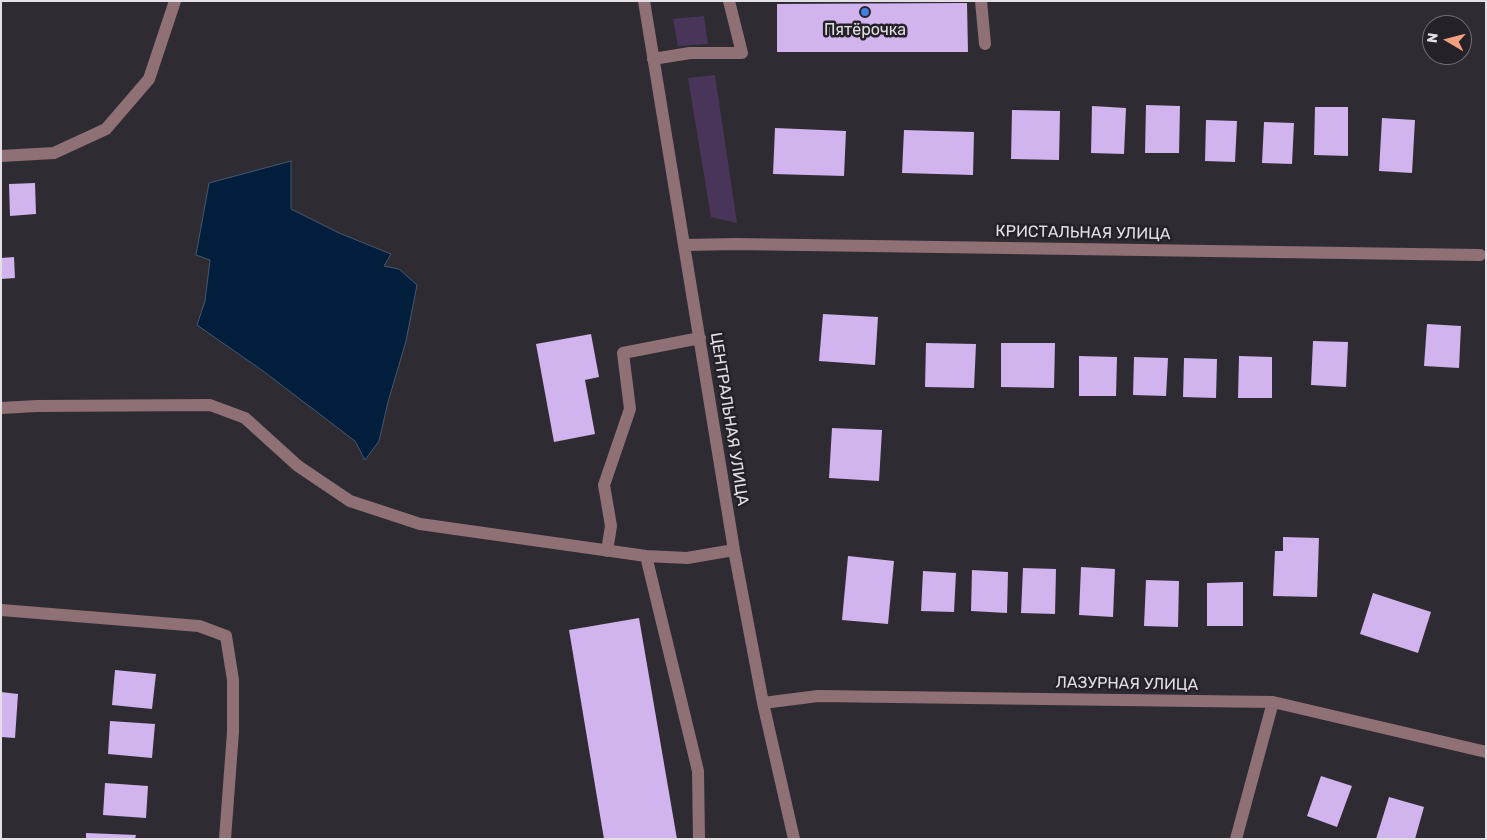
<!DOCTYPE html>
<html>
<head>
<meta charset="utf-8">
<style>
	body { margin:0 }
	#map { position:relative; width:1487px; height:840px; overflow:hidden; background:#2f2b33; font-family:Rubik,sans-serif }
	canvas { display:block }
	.frame { position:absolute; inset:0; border:2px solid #e2e0e5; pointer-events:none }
	.north { position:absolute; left:1422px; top:15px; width:50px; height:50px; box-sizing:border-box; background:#252129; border:1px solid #716d74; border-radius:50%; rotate:278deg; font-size:14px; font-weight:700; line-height:20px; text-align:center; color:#e2e0e5 }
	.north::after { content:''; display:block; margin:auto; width:18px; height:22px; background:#f2a07f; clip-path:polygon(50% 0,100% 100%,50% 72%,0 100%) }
</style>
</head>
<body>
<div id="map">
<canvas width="1487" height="840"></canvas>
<div class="frame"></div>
<div class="north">N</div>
</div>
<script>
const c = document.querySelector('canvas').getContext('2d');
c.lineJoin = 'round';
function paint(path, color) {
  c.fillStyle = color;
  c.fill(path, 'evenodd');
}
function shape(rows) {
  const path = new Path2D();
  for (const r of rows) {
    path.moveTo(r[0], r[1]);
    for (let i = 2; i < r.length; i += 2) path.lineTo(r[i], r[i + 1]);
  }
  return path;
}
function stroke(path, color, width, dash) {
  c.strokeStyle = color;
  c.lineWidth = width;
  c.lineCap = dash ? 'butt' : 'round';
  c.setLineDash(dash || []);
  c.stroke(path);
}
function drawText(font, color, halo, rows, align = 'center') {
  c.font = font + ' Rubik,sans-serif';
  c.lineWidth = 5;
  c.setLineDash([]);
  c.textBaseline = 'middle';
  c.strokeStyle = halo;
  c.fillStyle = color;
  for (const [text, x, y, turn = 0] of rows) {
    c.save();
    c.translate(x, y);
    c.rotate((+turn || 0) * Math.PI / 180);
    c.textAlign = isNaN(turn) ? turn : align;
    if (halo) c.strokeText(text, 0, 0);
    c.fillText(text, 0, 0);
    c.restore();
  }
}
const green = shape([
	[704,16,708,44,678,46,673,19],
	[715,75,737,223,711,217,688,78]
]);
const water = shape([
	[291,161,291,209,339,233,391,254,384,266,399,269,417,285,406,341,388,402,379,441,365,460,355,441,263,371,197,325,205,301,210,260,196,255,209,183,291,161]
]);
const building = shape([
	[967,3,968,52,777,52,777,4],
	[1146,105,1180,106,1179,153,1145,153],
	[1092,106,1126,108,1124,154,1091,153],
	[1315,107,1348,107,1348,156,1314,155],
	[1012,110,1060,111,1059,160,1011,159],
	[1382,118,1415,120,1412,173,1379,171],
	[1206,120,1237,121,1235,162,1205,161],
	[1264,122,1294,123,1292,164,1262,163],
	[775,128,846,131,844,176,773,174],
	[904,130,974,132,973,175,902,173],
	[35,183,36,214,10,216,9,184],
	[14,257,15,278,1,279,1,258],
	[823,314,878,317,875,365,819,361],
	[1427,324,1461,326,1459,368,1424,366],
	[591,334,599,377,585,380,595,434,554,442,536,344],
	[1313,341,1348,342,1346,387,1311,385],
	[926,343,976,344,974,388,925,387],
	[1001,343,1055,343,1054,388,1001,387],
	[1079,356,1117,357,1116,396,1079,396],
	[1239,356,1272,357,1272,398,1238,398],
	[1134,357,1168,358,1166,396,1133,395],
	[1184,358,1217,359,1216,398,1183,397],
	[832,428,882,430,879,481,829,478],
	[1283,537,1319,538,1317,597,1273,596,1275,551,1283,551],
	[848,556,894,561,888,624,842,620],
	[1081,567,1115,569,1113,617,1079,615],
	[1023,568,1056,569,1055,614,1021,613],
	[972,570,1008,572,1007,613,971,611],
	[923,571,956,573,954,612,921,611],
	[1146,580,1179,581,1178,627,1144,626],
	[1243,582,1243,626,1207,626,1207,583],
	[1373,593,1431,612,1418,653,1360,634],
	[639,618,677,839,604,839,569,630],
	[115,670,156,674,152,709,112,705],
	[1,692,18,694,15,738,1,737],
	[110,721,155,724,152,758,108,754],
	[1321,776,1352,786,1337,827,1307,816],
	[105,783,148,786,146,818,103,815],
	[1389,797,1424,807,1415,839,1376,839],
	[86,833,136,835,135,839,86,839]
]);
const minor = shape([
	[644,1,734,550,763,703,794,839],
	[981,1,985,44],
	[653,59,690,53,742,53,729,1],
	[1,156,54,153,106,129,149,79,175,1],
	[685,245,736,244,1480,255],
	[1,408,37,406,210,405,245,418,298,466,350,501,420,524,646,556,687,558,734,550],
	[607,551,611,526,604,485,630,409,623,353,700,338],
	[646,556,698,771,699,839],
	[1,610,199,626,226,636,233,680,233,732,225,839],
	[763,703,818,696,1273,702,1486,752],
	[1236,839,1273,702]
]);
const markers = [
	[865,12,5,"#3f7fe0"]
];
const poiNames = [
	["Пятёрочка",865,30]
];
const streetNames = [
	["КРИСТАЛЬНАЯ УЛИЦА",1083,233,1],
	["ЦЕНТРАЛЬНАЯ УЛИЦА",729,419,81],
	["ЛАЗУРНАЯ УЛИЦА",1127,684,1]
];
paint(green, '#483559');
paint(water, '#011e3d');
stroke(water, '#44586f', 1);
paint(building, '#d1b3ed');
stroke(minor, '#8f7075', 12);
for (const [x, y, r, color] of markers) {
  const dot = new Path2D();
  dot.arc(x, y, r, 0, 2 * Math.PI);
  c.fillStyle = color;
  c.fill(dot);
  stroke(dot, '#252129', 2);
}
drawText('16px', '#e2e0e5', '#252129', poiNames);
drawText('16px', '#e2e0e5', '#252129', streetNames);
</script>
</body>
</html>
